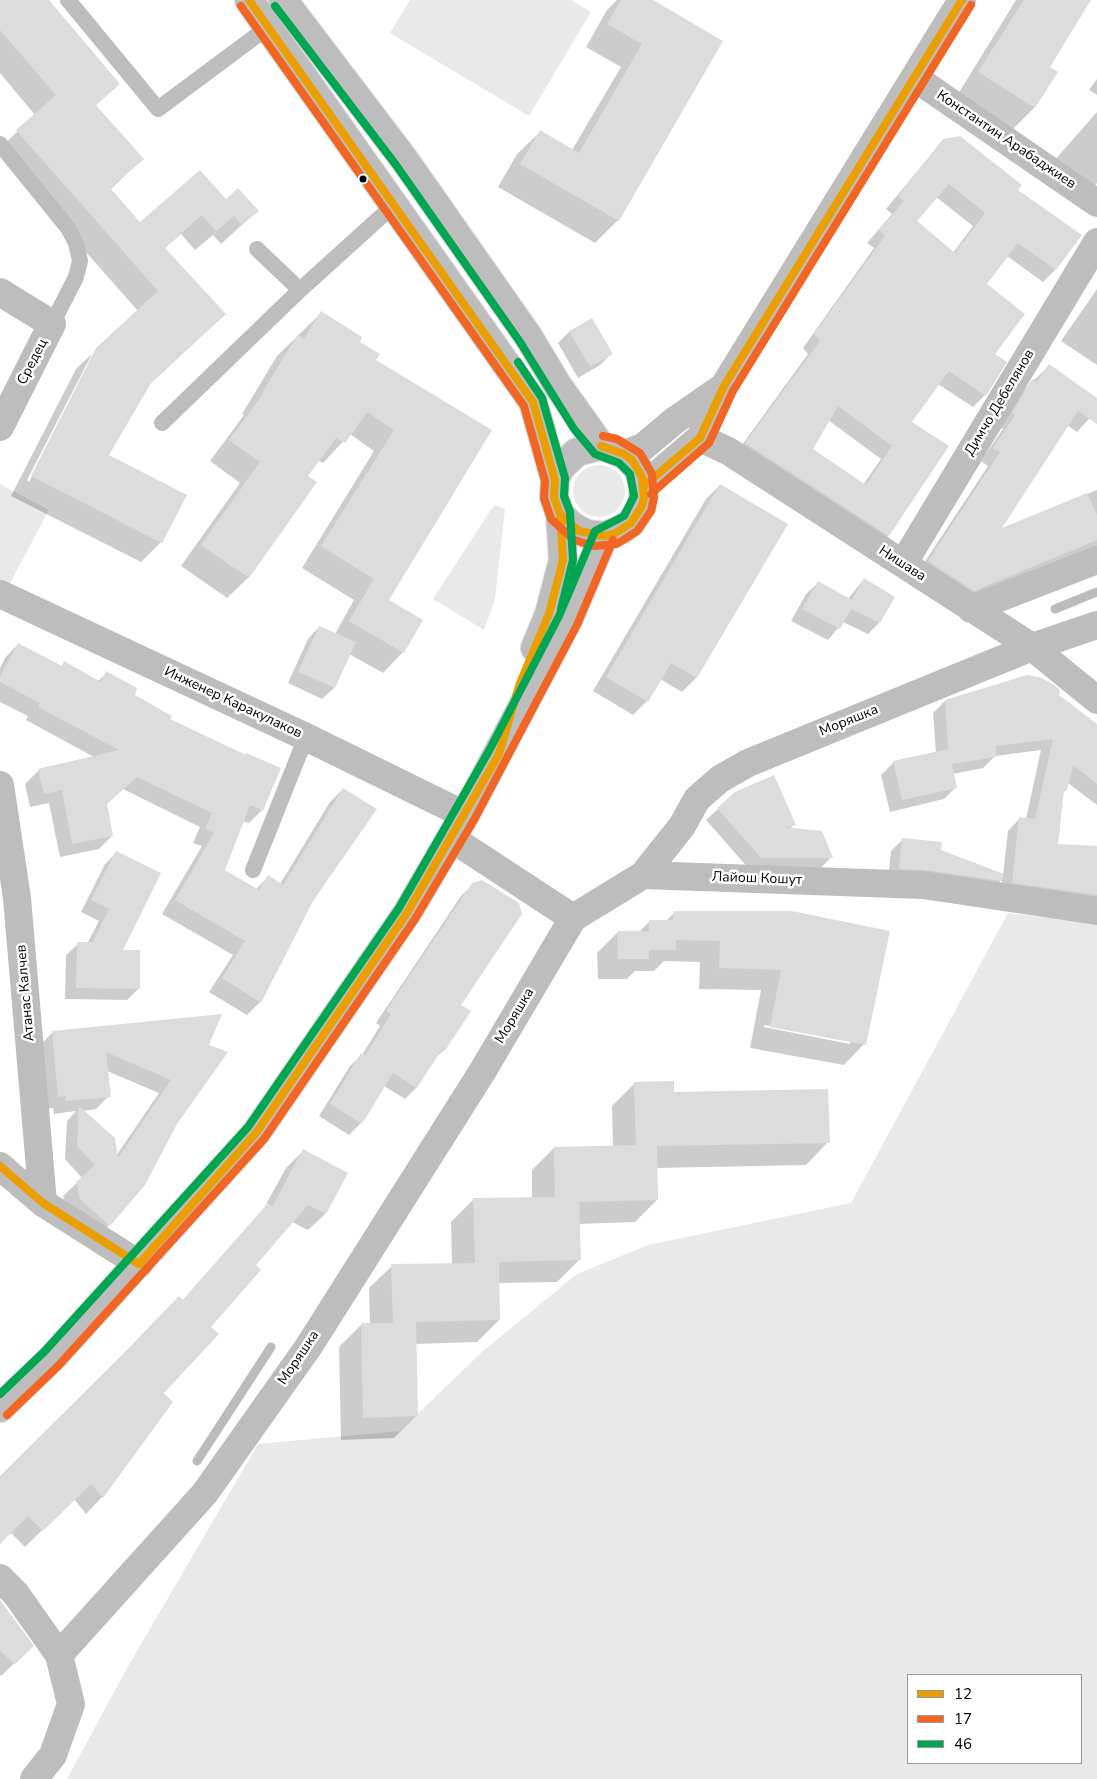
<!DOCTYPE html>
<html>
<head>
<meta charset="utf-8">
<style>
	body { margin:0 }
	#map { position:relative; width:1097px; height:1779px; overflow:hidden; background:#fff; font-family:"Nunito Sans",sans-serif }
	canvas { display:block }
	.legend { position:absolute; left:907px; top:1674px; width:175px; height:90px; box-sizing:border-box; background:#fff; border:1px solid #999; margin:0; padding:6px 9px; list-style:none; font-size:15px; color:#000 }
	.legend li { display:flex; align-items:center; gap:10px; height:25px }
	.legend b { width:25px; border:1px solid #999 }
</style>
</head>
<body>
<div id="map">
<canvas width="1097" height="1779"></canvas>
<ul class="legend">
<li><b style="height:6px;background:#eb9e00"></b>12</li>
<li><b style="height:6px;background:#f26522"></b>17</li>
<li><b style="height:6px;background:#00a651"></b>46</li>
</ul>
</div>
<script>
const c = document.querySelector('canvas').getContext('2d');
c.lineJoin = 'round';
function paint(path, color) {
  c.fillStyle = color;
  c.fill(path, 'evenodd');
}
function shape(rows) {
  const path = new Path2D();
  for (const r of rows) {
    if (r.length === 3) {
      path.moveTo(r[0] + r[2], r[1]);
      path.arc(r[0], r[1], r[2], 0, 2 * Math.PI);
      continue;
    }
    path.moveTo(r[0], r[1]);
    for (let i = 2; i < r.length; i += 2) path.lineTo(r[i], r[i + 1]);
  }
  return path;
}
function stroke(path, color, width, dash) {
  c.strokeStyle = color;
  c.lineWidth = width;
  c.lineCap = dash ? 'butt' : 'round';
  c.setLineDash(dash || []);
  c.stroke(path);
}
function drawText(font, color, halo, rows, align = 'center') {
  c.font = font + ' "Nunito Sans",sans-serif';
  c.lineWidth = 5;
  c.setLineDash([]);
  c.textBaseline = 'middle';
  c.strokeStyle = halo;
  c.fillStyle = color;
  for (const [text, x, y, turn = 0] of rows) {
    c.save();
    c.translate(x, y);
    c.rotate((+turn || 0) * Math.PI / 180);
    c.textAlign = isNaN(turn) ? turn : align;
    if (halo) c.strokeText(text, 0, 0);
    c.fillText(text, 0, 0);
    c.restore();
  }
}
const green = shape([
	[410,0,571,0,591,12,529,116,390,33],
	[599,491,26],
	[0,484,49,510,9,585,0,580],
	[494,505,505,509,495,599,484,630,433,599],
	[1008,913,1097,924,1097,1779,67,1779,127,1668,258,1444,400,1431,483,1351,577,1274,648,1245,851,1203],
	[908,1675,1081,1675,1081,1763,908,1763]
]);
const shadow = shape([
	[0,0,47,0,119,84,95,106,142,159,110,190,140,224,226,201,257,211,221,244,213,235,195,250,181,234,164,249,225,314,148,386,107,455,161,542,141,562,11,496,76,369,92,354,27,480,29,482,97,350,138,311,0,155,0,148,35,115,0,73],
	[617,0,650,0,722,41,618,220,595,243,498,187,517,154,540,132,572,150,621,67,586,47,607,10],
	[1016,0,1090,0,1048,67,1056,72,1034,108,1013,129,958,94],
	[1097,79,1097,95,1089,90],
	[1097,112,1097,183,1088,193,1053,162],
	[943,140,1016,190,1055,270,1043,282,1007,256,985,285,993,354,985,395,973,407,938,384,911,422,947,447,888,536,876,548,734,456,808,354,803,348,874,248,867,243,892,214,886,209],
	[936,197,973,226,953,253,915,221],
	[828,420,881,459,863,485,811,449],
	[1097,289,1097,365,1061,341],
	[321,313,358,342,375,360,491,431,387,600,403,652,383,673,349,654,334,688,322,699,288,683,308,639,319,627,335,634,354,600,302,568,374,451,350,434,323,463,318,460,306,477,315,483,248,578,227,598,181,566,240,483,210,461,244,415,242,414,277,356],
	[591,319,611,354,600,365,578,378,558,343,569,332],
	[1049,366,1097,400,1097,410,1077,432,1067,425,999,530,1097,490,1097,546,960,604,916,575,988,466,981,461,1003,429,1000,427,1019,394],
	[720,485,786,524,696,678,682,692,660,679,647,701,633,715,593,691,706,499],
	[864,579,879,623,868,634,843,622,828,640,791,621,806,594,818,583,848,599],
	[18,644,61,667,65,663,98,681,107,673,134,696,168,720,262,810,249,823,243,821,224,871,255,890,268,877,280,884,330,802,343,789,312,900,260,1002,247,1015,209,992,233,955,162,914,202,846,193,843,200,827,123,789,106,804,112,836,99,849,60,857,49,803,30,807,25,784,38,771,94,757,26,720,28,716,0,702,0,668,5,658],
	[1027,676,1097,725,1097,805,1068,783,1066,790,1062,794,1057,846,1097,847,1097,908,1001,894,1002,879,990,892,888,880,891,851,903,839,1003,875,1008,831,1020,818,1026,819,1041,750,995,756,983,768,953,774,956,787,944,799,890,812,881,775,894,762,936,753,933,713,945,701],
	[718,809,794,824,790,829,831,857,820,869,750,870,706,820],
	[117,852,121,951,139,988,127,1000,65,999,66,955,78,944,87,944,99,921,81,912,105,864],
	[473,884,444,1050,433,1060,416,1088,405,1099,384,1086,361,1123,349,1135,319,1116,350,1066,362,1055,380,1026,376,1023,461,896],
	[674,913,792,913,864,1044,844,1065,750,1048,761,990,699,989,700,962,664,961,654,971,635,971,627,979,598,979,597,953,618,932,639,932,649,922,665,922],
	[764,1025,850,1041,850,1044,764,1027],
	[220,1015,176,1123,109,1225,96,1238,67,1212,63,1196,82,1178,65,1159,67,1121,76,1111,54,1114,53,1108,46,1109,39,1046,52,1033],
	[107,1071,159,1093,116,1156,82,1111,96,1109,109,1096],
	[635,1083,828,1142,806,1165,656,1168,657,1200,635,1222,578,1224,579,1260,557,1282,498,1283,499,1320,477,1342,415,1344,416,1416,394,1438,341,1440,339,1347,362,1324,370,1324,369,1288,392,1266,452,1265,451,1222,474,1199,532,1198,532,1170,554,1148,613,1147,612,1106],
	[303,1151,346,1174,325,1214,308,1230,292,1222,254,1265,162,1393,172,1402,102,1497,86,1514,74,1499,25,1547,10,1532,0,1543,0,1478,182,1301,264,1208,286,1168],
	[0,1602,32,1646,1,1676,0,1675]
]);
const stream = shape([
	[1055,609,1097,592],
	[197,1461,271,1347]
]);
const building = shape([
	[0,0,49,0,120,84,96,105,144,159,110,188,140,222,200,170,226,199,238,188,259,211,242,225,234,216,216,231,202,215,165,248,226,314,151,383,109,455,187,495,162,543,31,476,96,348,158,291,16,130,56,95,0,30],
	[621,0,653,0,723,41,619,221,520,164,540,130,579,153,642,44,607,24],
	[1024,0,1091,0,1050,67,1058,72,1035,108,978,72],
	[960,136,1022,185,1018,190,1082,235,1056,270,1018,243,987,284,1025,314,995,354,1007,362,986,396,949,371,912,422,949,446,889,536,745,443,820,341,814,334,885,236,879,230,904,201,898,196,943,139],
	[949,184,985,213,955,253,917,221],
	[838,406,892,446,866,485,813,449],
	[321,311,362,337,360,342,380,354,376,360,492,430,389,600,423,620,404,653,349,621,374,579,321,546,394,430,367,412,345,443,336,438,308,476,317,482,249,578,201,545,260,462,229,440,263,394,262,393,298,334,304,339],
	[592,318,613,354,590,367,569,331],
	[1049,364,1097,398,1097,424,1078,411,1002,528,1087,493,1097,515,1097,540,974,591,928,561,1000,452,993,448,1015,415,1012,413,1032,379,1036,382],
	[720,484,788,524,697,678,671,663,648,702,606,677],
	[864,578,895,597,880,623,851,609,840,629,802,609,818,581,852,600],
	[319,626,356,642,335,688,298,672],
	[18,643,62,666,64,661,101,682,106,671,137,688,135,695,172,716,170,719,246,755,246,753,281,768,263,811,250,805,225,870,259,890,268,875,283,885,343,788,377,809,313,901,261,1003,222,978,245,941,175,900,214,833,205,829,212,813,137,777,107,804,113,836,72,844,62,790,44,794,38,769,119,750,38,707,40,703,0,682,0,677],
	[1027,675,1039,677,1053,684,1060,690,1059,695,1097,724,1097,784,1073,765,1067,790,1064,790,1058,844,1097,846,1097,895,1012,883,1019,817,1035,819,1053,739,996,746,996,757,952,764,957,788,902,800,893,761,948,749,945,700],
	[774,775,796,825,784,827,822,831,833,858,761,858,717,808,735,792],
	[902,838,942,842,941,850,1004,874,1002,881,925,870,899,869],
	[116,851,161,873,123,950,140,950,140,989,76,988,77,942,93,942,109,909,91,900],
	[482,880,519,903,522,914,461,1005,471,1011,445,1051,442,1049,417,1088,393,1073,362,1124,330,1104,361,1053,365,1056,391,1014,386,1011,472,883],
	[674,911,792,911,890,931,866,1045,770,1027,781,970,719,968,720,941,676,940,676,950,649,950,649,959,618,959,617,931,649,931,649,920,673,920],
	[222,1014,209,1045,228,1052,177,1124,145,1185,110,1226,80,1199,76,1182,95,1165,77,1146,79,1106,115,1138,118,1158,171,1080,106,1052,111,1097,66,1101,66,1096,58,1097,52,1031],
	[674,1081,674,1092,828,1089,830,1143,657,1146,658,1200,579,1202,581,1260,499,1262,500,1320,416,1322,418,1416,363,1418,361,1323,393,1323,391,1264,475,1263,473,1198,555,1197,554,1147,636,1145,634,1082],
	[303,1149,348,1173,326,1214,308,1205,256,1265,261,1270,211,1327,219,1334,164,1393,173,1402,103,1498,91,1484,43,1531,28,1516,0,1544,0,1476,123,1354,179,1296,183,1300,268,1203,272,1207],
	[0,1600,34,1646,15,1664,0,1651]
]);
const lane = shape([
	[68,0,158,109,268,27],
	[0,144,68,228,76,243,80,261,76,277,52,324],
	[257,249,300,290],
	[162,423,300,290,395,204],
	[253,870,306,737]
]);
const street = shape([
	[915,78,1097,203],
	[0,292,52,324,0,427],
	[700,438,728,451,1032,647,1097,700],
	[624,454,643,447,674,421,723,387],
	[644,486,700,438,724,386,962,0],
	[903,564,1097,242],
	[0,594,306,737,465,815],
	[971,609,1097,560],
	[0,785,17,898,43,1203],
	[451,838,573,918],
	[643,875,682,826,697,799,720,779,748,763,1032,647,1097,625],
	[0,1166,43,1203,139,1264],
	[0,1578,16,1594,59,1655],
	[34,1779,53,1755,71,1704,59,1655,205,1493,309,1346,482,1072,573,918,643,875,923,885,1097,911]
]);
const primary = shape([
	[249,0,533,402,555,480],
	[283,0,404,159,528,336,558,386,601,446],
	[535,648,549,614,563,560,560,514,554,497,555,480,560,468,577,452,601,446,624,454,638,468,644,486,642,506,631,523,623,529,604,536,587,534,572,526,560,514],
	[0,1408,52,1358,256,1133,407,913,465,815,568,620,604,536]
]);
const bus1 = shape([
	[555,481,554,497,560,514,579,531,604,536,614,534,631,523,642,506,644,497,642,477,632,460,624,454,601,446],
	[644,486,700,438,724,386,962,0],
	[0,1166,43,1203,139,1264],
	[139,1264,256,1133,407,913,499,754,520,683,549,614,563,560,560,514,554,497,555,480,533,402,249,0]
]);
const bus2 = shape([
	[241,6,524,406,545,481,544,498,551,519,574,540,594,546,617,544,637,531,651,511,654,498,652,474,640,453,617,439,603,436],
	[651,494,709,443,733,391,971,5],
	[7,1415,59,1365,264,1139,415,919,474,820,577,625,613,540]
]);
const bus3 = shape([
	[518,362,542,398,565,478,564,496,570,512,573,560,561,609],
	[0,1394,45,1351,248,1127,399,908,490,749,559,616,595,531,624,516,634,496,630,474,619,463,595,454,574,429,520,342,396,165,275,6]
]);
const markers = [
	[363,179,4.5,"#000"]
];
const streetNames = [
	["Константин Арабаджиев",1006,140,34],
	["Средец",33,362,-63],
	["Димчо Дебелянов",1000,403,-59],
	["Нишава",902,564,33],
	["Инженер Каракулаков",233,703,25],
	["Моряшка",849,721,-22],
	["Лайош Кошут",757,879,2],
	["Атанас Калчев",26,993,-95],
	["Моряшка",515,1016,-59],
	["Моряшка",299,1358,-56]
];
paint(green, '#e9e9e9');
paint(shadow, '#0003');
stroke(stream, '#bbb', 9);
paint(building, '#dcdcdc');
stroke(primary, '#dbdbdb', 30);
stroke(lane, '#bdbdbd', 16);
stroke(street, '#bdbdbd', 28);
stroke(primary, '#bdbdbd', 28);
stroke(bus1, '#eb9e00', 8);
stroke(bus2, '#f26522', 8);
stroke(bus3, '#00a651', 8);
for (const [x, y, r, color] of markers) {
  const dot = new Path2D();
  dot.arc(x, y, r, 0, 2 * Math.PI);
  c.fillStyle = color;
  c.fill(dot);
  stroke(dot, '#fff', 2);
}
drawText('14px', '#000', '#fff', streetNames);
</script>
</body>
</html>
